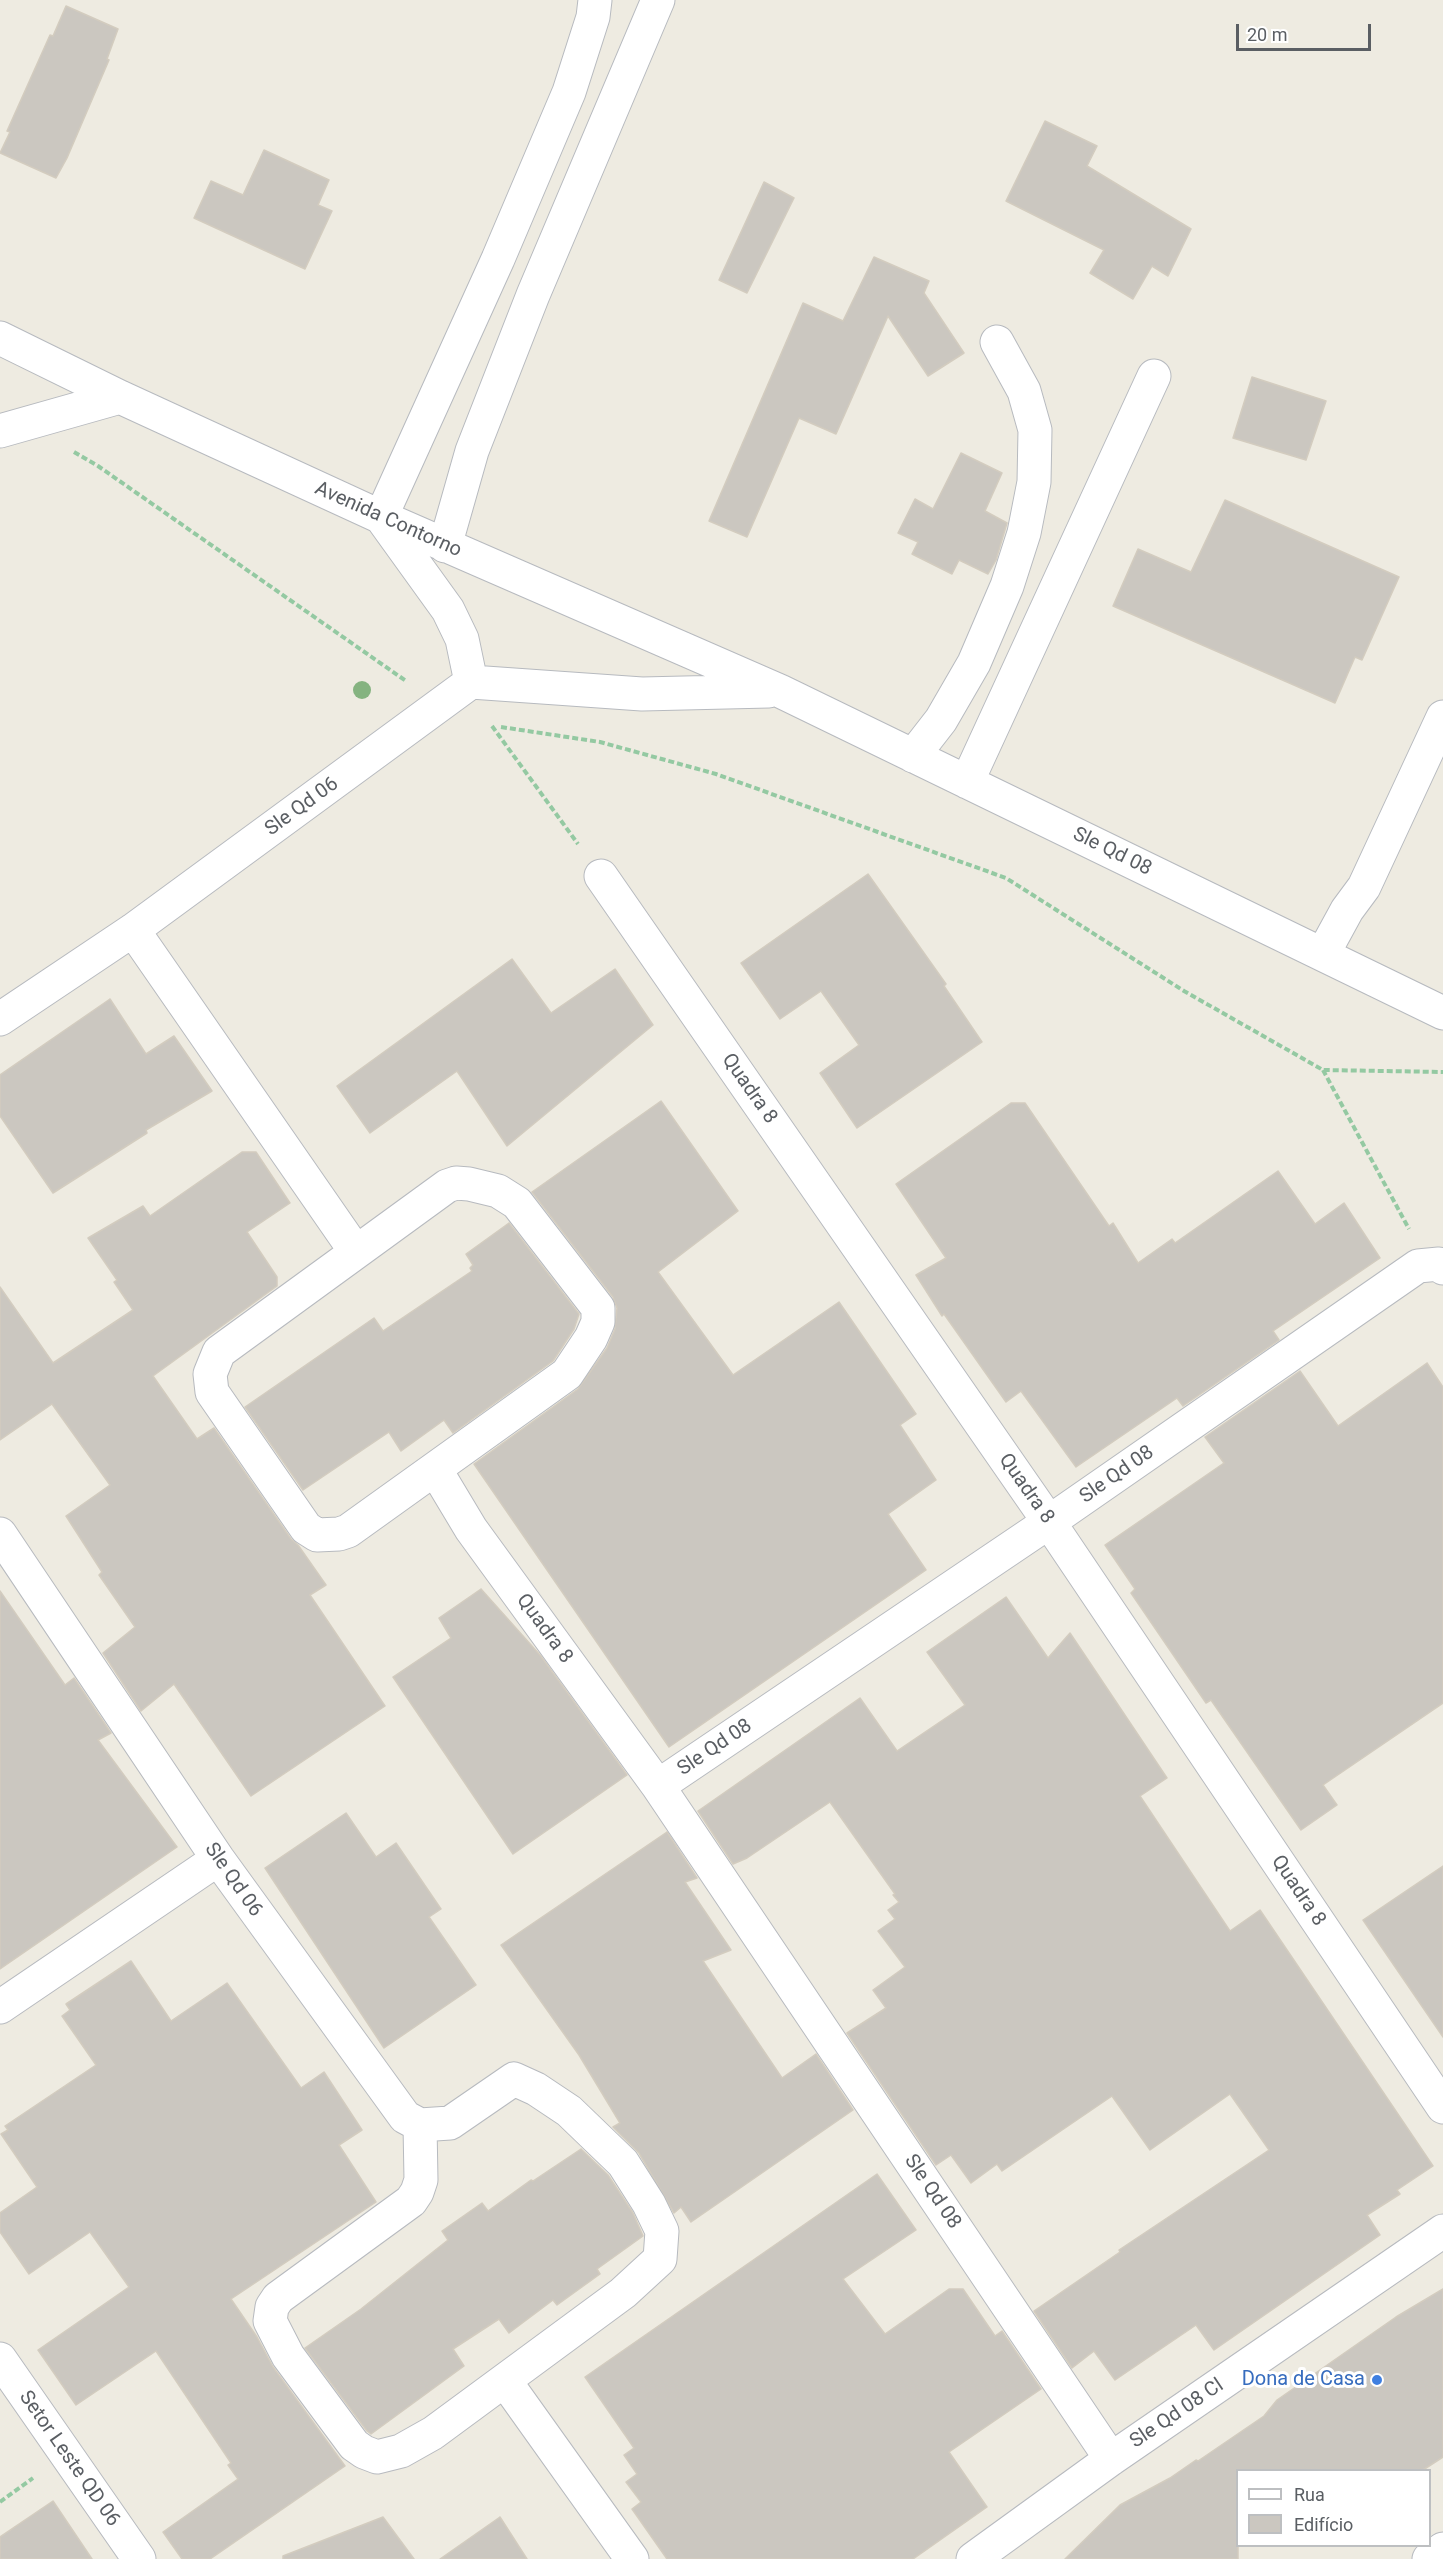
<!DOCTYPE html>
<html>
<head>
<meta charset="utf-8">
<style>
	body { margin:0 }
	#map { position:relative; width:1443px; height:2559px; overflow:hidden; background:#eeebe1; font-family:Roboto,sans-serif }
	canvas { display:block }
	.legend { position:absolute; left:1236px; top:2469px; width:195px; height:78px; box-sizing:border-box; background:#fff; border:2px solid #bdbfc1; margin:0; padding:8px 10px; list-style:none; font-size:18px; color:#5a5e63 }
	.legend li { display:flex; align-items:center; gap:12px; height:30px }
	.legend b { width:30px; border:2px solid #bdbfc1 }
	.scale { position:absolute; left:1236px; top:24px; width:135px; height:27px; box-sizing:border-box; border:3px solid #5a5e63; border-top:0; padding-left:8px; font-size:18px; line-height:21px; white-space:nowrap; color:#5a5e63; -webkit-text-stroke:4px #fff; paint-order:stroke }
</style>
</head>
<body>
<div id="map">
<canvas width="1443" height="2559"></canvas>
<ul class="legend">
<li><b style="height:8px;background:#fff"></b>Rua</li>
<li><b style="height:16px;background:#cbc7c0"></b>Edifício</li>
</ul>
<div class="scale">20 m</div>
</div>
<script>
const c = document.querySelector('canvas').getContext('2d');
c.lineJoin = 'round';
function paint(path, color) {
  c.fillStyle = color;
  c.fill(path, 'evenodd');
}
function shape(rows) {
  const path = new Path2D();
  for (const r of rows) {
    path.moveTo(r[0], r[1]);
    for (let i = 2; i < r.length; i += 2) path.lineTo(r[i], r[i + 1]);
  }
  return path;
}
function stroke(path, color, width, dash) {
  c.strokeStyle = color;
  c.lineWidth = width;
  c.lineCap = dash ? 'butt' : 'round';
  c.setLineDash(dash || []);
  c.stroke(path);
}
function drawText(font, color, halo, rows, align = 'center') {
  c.font = font + ' Roboto,sans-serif';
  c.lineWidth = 6;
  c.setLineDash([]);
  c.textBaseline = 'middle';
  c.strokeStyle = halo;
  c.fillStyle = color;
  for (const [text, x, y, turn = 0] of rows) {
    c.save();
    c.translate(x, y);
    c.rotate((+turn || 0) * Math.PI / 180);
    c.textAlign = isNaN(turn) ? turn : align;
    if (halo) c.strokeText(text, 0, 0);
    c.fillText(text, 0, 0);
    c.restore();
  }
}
const building = shape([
	[66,6,118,29,107,59,109,60,67,158,56,178,0,153,10,132,7,131,50,35,53,36,66,6],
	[1045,121,1097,146,1087,166,1191,229,1168,276,1152,266,1133,299,1090,273,1104,250,1006,201,1045,121],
	[264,150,329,180,318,205,332,211,305,269,194,218,211,181,243,195,264,150],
	[764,182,794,198,747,293,719,280,764,182],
	[874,257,929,281,924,293,964,353,928,376,888,316,836,434,799,418,747,537,709,521,803,303,843,321,874,257],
	[1252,377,1326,401,1306,460,1233,438,1252,377],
	[961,453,1002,473,985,511,1007,523,996,560,988,574,959,560,952,574,912,554,918,542,898,533,915,499,933,509,961,453],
	[1225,500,1399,577,1362,660,1355,657,1335,703,1113,606,1138,549,1191,572,1225,500],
	[868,874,946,984,944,986,982,1042,857,1128,820,1073,859,1045,821,991,780,1019,741,963,868,874],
	[512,959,551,1013,615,969,653,1025,507,1146,457,1071,370,1133,337,1086,512,959],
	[110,999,146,1054,174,1036,212,1091,146,1130,147,1133,53,1193,0,1116,0,1075,110,999],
	[661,1101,738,1211,658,1272,733,1375,839,1302,916,1414,900,1425,936,1480,888,1514,926,1570,669,1747,474,1464,578,1389,607,1348,615,1329,617,1308,613,1297,532,1192,661,1101],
	[1011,1103,1025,1103,1109,1226,1113,1223,1138,1263,1172,1239,1175,1243,1278,1171,1315,1224,1344,1203,1380,1258,1273,1331,1279,1340,1183,1406,1177,1398,1076,1467,1021,1391,1006,1402,944,1314,942,1316,916,1275,946,1258,896,1184,1011,1103],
	[242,1152,256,1152,290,1203,247,1232,277,1277,277,1286,153,1376,197,1439,214,1428,291,1539,298,1545,326,1585,310,1595,385,1706,251,1796,174,1684,141,1711,103,1653,135,1627,99,1575,102,1572,66,1516,110,1485,52,1404,0,1440,0,1287,53,1363,133,1310,114,1282,117,1280,88,1238,143,1206,150,1216,242,1152],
	[509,1223,579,1314,574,1329,553,1361,453,1433,444,1420,401,1451,389,1432,303,1490,245,1407,374,1318,383,1331,472,1271,470,1268,473,1265,466,1254,509,1223],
	[1427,1363,1443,1387,1443,1703,1323,1785,1337,1805,1301,1830,1211,1700,1206,1703,1131,1593,1135,1589,1105,1545,1224,1463,1205,1437,1300,1371,1338,1426,1427,1363],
	[481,1589,540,1655,627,1775,513,1854,393,1677,451,1638,439,1618,481,1589],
	[0,1591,65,1685,74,1678,111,1733,98,1740,177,1847,0,1969,0,1591],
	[1006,1597,1048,1658,1070,1633,1167,1778,1140,1796,1230,1931,1260,1910,1433,2166,1397,2190,1400,2194,1367,2215,1380,2235,1214,2350,1196,2325,1115,2380,1094,2351,1072,2368,1034,2311,1120,2252,1119,2250,1269,2150,1230,2094,1150,2150,1112,2096,1002,2171,997,2164,971,2183,951,2155,936,2165,847,2033,886,2008,873,1990,905,1967,878,1931,895,1919,888,1910,899,1902,893,1895,895,1894,830,1802,747,1858,733,1864,698,1811,860,1698,897,1751,965,1705,927,1652,1006,1597],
	[346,1813,376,1857,396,1843,441,1909,429,1917,476,1985,384,2048,265,1868,346,1813],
	[667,1832,697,1878,685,1882,731,1950,703,1961,782,2078,816,2054,853,2110,691,2222,681,2207,674,2213,639,2153,613,2127,620,2123,579,2055,501,1945,667,1832],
	[1443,1866,1443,2037,1363,1920,1443,1866],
	[131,1961,171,2021,227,1983,301,2088,324,2072,362,2130,339,2145,376,2202,231,2299,257,2337,273,2367,345,2466,210,2559,182,2559,163,2532,238,2479,228,2465,231,2463,156,2351,76,2405,38,2350,129,2287,90,2232,29,2274,0,2232,0,2213,37,2187,1,2134,8,2130,5,2126,96,2065,62,2016,70,2010,66,2004,131,1961],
	[581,2149,608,2175,633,2213,643,2236,597,2269,600,2274,557,2305,553,2300,509,2333,499,2319,453,2349,464,2366,371,2434,367,2431,305,2348,361,2309,448,2240,442,2231,482,2203,488,2211,531,2180,533,2181,581,2149],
	[877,2174,916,2230,843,2279,885,2334,949,2289,963,2289,995,2336,1002,2331,1041,2389,949,2452,987,2507,913,2559,667,2559,632,2509,641,2502,626,2482,637,2474,624,2455,634,2448,585,2377,877,2174],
	[1443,2289,1443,2457,1423,2470,1238,2470,1238,2559,1065,2559,1120,2505,1170,2478,1196,2460,1198,2461,1264,2416,1277,2400,1396,2317,1443,2289],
	[53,2501,92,2559,0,2559,0,2537,53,2501],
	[383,2517,414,2559,283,2559,283,2556,383,2517],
	[500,2517,527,2559,440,2559,500,2517]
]);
const path = shape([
	[74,452,98,466,406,681],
	[492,726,578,844],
	[501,727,600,742,716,774,1006,878,1184,991,1323,1070,1443,1072],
	[1323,1070,1409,1229],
	[0,2502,33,2478]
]);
const minor = shape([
	[595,0,593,17,569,92,498,259,381,517,448,610,462,639,471,682,642,694,769,691],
	[0,338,120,397,381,517,780,691,1443,1013],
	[0,431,120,397],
	[445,546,472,451,533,295,658,0],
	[913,756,941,720,974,663,1007,586,1024,533,1034,482,1035,430,1024,391,997,342],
	[967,782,1154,376],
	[601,876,1049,1522,1443,2107],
	[133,930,356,1252],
	[1323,954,1347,910,1364,887,1443,717],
	[0,1019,133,930,471,682],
	[456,1183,469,1184,498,1191,517,1203,598,1308,598,1322,591,1338,567,1374,348,1531,339,1534,317,1535,306,1528,212,1392,210,1374,219,1352,447,1186,456,1183],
	[435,1469,471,1529,658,1786],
	[0,1534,218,1859,405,2117,420,2125,450,2123,514,2079,536,2089,569,2111,623,2163,649,2204,662,2231,660,2259,623,2293,433,2433,401,2451,377,2457,364,2452,354,2445,288,2356,270,2321,272,2307,278,2298,411,2201,417,2192,421,2180,420,2125],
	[0,2007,218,1859],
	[0,2359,139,2559],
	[505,2381,632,2559],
	[1111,2459,658,1786,1049,1522,1418,1266,1439,1264,1443,1268],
	[973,2559,1111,2459,1443,2231],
	[1429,2559,1443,2549]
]);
const trees = [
	[362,690]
];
const markers = [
	[1377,2380,6,"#3f7fe0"]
];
const streetNames = [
	["Avenida Contorno",388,520,24],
	["Sle Qd 06",302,807,-36],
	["Sle Qd 08",1112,852,26],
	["Quadra 8",749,1089,55],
	["Sle Qd 08",1117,1475,-35],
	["Quadra 8",1026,1489,55],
	["Quadra 8",544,1629,54],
	["Sle Qd 08",715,1748,-34],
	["Sle Qd 06",233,1880,55],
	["Quadra 8",1298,1891,56],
	["Sle Qd 08",932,2192,56],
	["Sle Qd 08 Cl",1177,2414,-34],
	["Setor Leste QD 06",69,2459,55]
];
const shopNames = [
	["Dona de Casa",1365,2380]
];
paint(building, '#cbc7c0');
stroke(building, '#d3ccbf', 1.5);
stroke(minor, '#b7babf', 35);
stroke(path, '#94c9a2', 4, [6, 3]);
stroke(minor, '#fff', 33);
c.fillStyle = '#85b380';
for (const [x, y] of trees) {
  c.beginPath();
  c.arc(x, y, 9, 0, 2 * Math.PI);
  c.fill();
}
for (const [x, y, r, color] of markers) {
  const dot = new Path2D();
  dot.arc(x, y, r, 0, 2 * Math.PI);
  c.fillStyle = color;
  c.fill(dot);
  stroke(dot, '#fff', 2);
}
drawText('20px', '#5a5e63', '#fff', streetNames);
drawText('20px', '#366cbe', '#fff', shopNames, 'right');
</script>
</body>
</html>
